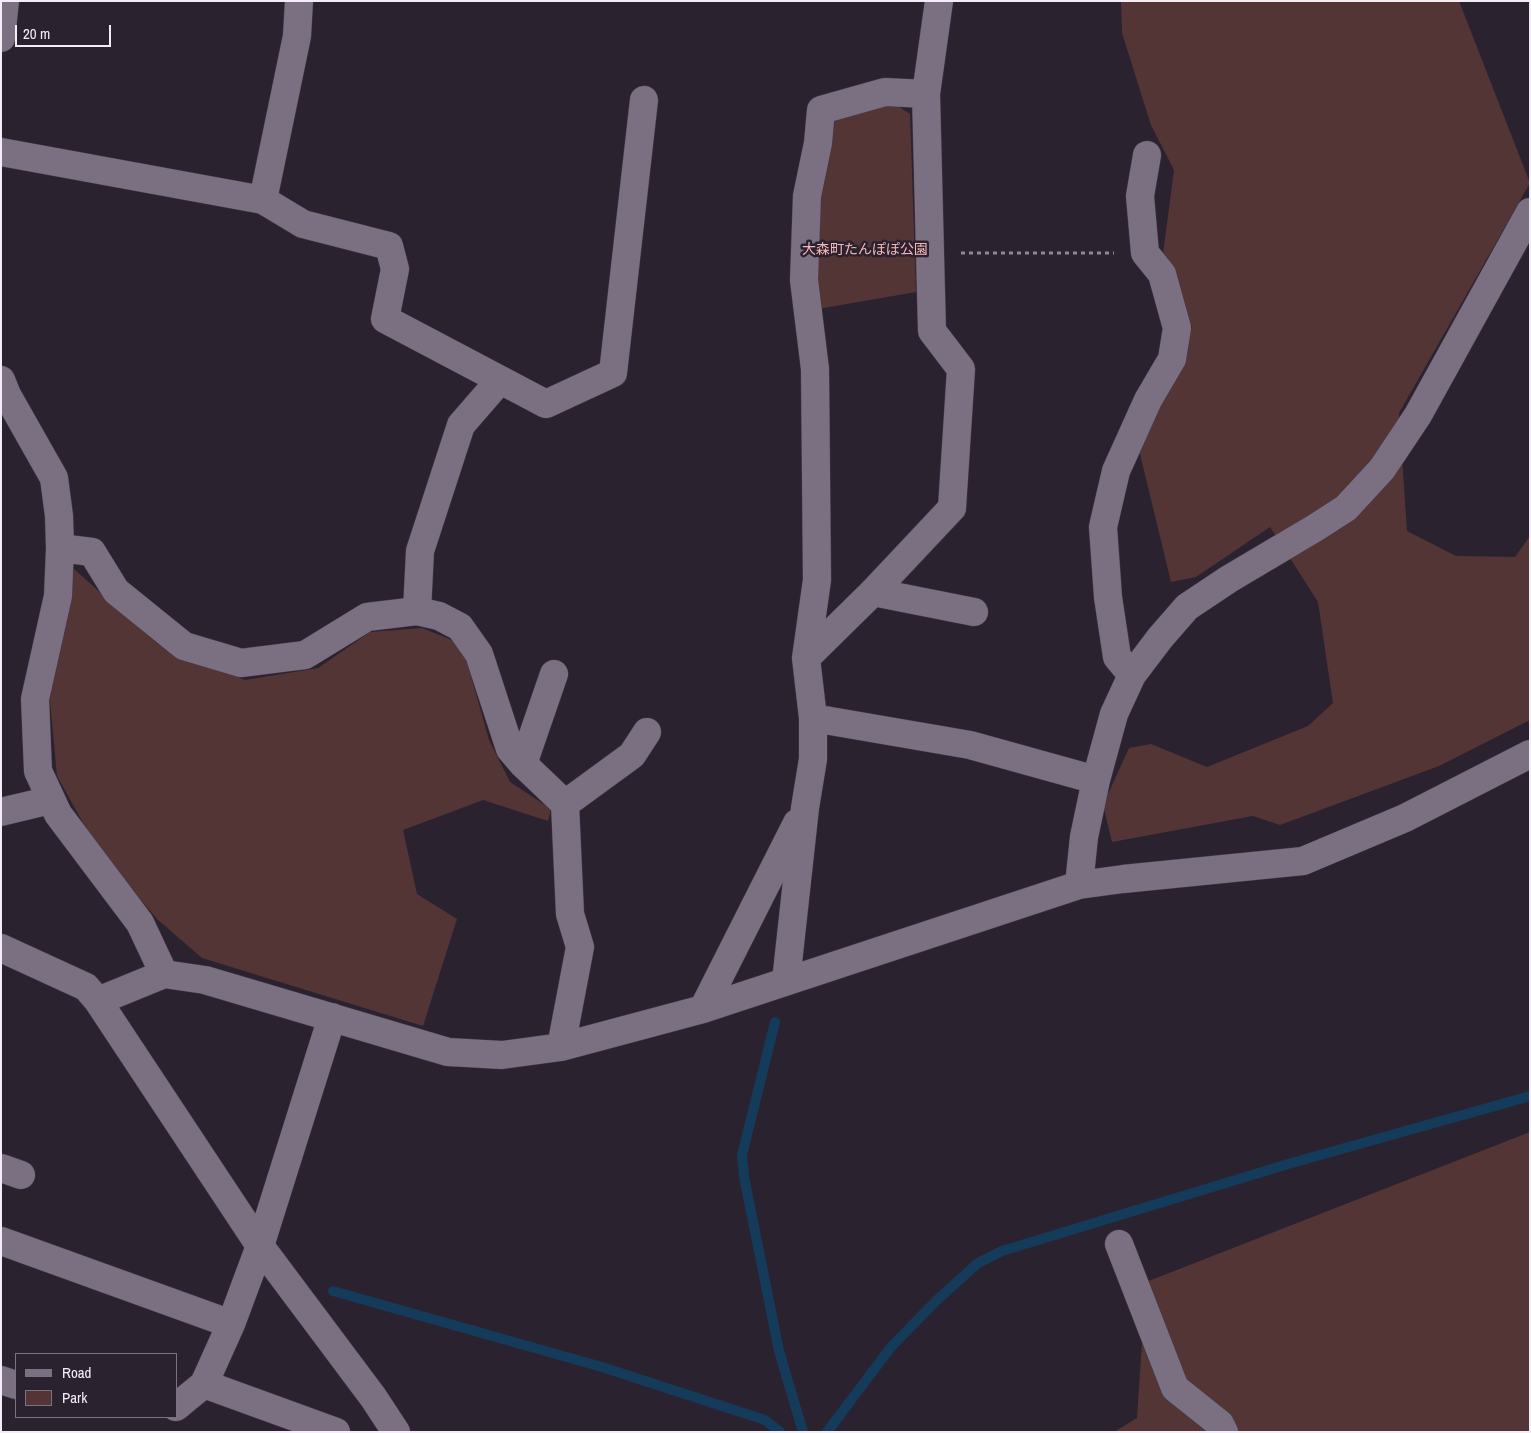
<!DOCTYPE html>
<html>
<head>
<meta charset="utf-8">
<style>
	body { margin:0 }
	#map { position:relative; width:1531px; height:1433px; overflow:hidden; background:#2b2230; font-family:"Archivo Narrow",sans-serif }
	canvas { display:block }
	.frame { position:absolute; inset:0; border:2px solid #f3edf7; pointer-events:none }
	.legend { position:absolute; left:15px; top:1353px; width:162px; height:65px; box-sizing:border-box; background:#2b2230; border:1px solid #7b7380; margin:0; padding:6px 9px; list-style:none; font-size:15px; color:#f3edf7 }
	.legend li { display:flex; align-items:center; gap:10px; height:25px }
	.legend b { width:25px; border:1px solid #7b7380 }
	.scale { position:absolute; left:15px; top:25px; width:96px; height:22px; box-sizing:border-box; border:2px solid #f3edf7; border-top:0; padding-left:6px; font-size:15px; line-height:18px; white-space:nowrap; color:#f3edf7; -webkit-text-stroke:4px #2b2230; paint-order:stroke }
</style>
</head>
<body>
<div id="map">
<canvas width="1531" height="1433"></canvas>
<div class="frame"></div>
<ul class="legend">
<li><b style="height:6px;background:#7b7082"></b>Road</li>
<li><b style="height:14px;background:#533535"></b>Park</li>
</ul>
<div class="scale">20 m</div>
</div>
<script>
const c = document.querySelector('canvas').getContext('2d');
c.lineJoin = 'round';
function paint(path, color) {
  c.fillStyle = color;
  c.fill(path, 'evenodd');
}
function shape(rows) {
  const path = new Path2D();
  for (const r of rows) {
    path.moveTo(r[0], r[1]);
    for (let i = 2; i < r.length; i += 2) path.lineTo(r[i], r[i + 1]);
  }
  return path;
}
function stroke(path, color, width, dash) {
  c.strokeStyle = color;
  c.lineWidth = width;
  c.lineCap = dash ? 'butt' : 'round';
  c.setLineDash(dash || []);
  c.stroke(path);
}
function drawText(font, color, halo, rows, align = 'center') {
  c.font = font + ' "Archivo Narrow","Noto Sans JP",sans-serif';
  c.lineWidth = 5;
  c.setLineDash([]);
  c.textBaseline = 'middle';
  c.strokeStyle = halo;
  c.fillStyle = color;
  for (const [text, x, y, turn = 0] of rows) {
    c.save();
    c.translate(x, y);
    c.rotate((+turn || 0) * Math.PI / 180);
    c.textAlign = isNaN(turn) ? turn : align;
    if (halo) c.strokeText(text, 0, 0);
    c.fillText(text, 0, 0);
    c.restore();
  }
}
const green = shape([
	[1121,1,1459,1,1530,183,1399,413,1407,531,1456,556,1515,557,1530,536,1530,720,1439,766,1280,825,1253,816,1112,842,1103,805,1129,748,1151,744,1207,767,1308,726,1333,703,1318,602,1270,527,1196,577,1171,582,1139,450,1192,327,1163,254,1174,170,1151,125,1122,33],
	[890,101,910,114,916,292,818,309,812,274,830,118],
	[74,569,157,643,245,680,318,668,370,632,422,628,462,644,489,740,510,782,551,809,548,821,483,800,403,830,417,894,457,919,423,1026,202,958,157,919,97,848,57,776,50,701,52,671],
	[1530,1132,1530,1432,1114,1432,1137,1418,1146,1282]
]);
const stream = shape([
	[775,1022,742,1155,744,1177,779,1351,803,1432],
	[333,1291,602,1367,765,1420,780,1432],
	[827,1432,891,1347,937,1300,978,1263,1002,1251,1288,1164,1530,1096]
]);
const path = shape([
	[961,253,1114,253]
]);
const minor = shape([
	[1,38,5,1],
	[1,152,263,200,303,224,389,246,395,269,385,319,546,404,613,373,644,100],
	[263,200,297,36,299,1],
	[1,380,7,395,54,478,59,516,60,548,58,596,35,699,38,771,58,814,140,923,164,974],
	[60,548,92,552,116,591,184,646,241,663,305,655,367,617,417,611,439,616,460,627,479,654,510,749,523,764,565,804,570,914,580,947,561,1047],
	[873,592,974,612],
	[417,611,420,551,461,425,500,380],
	[806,658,817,580,815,369,804,280,807,196,818,143,821,110,885,92,926,94],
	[1132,675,1117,657,1108,597,1103,527,1116,471,1148,400,1172,359,1177,328,1162,274,1145,253,1140,196,1147,155],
	[813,718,970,745,1096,780],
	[523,764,554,674],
	[565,804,632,755,647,732],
	[1,812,51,800],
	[1079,885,1084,837,1096,780,1114,714,1132,675,1160,638,1187,607,1229,579,1315,528,1346,508,1382,469,1418,415,1530,212],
	[1,948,86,987,98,1001,260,1246,373,1397,396,1432],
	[786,981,805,808,813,759,813,718,806,658,873,592,952,508,961,369,932,331,930,253,926,94,939,1],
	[98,1001,164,974,205,980,448,1052,502,1055,561,1047,703,1009,1079,885,1123,879,1303,861,1405,818,1530,754],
	[703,1009,797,823],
	[1,1168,21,1175],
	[1,1241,231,1324],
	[1119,1244,1175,1388,1220,1424,1224,1432],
	[1,1380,16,1385],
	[204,1384,336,1432],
	[176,1407,204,1384,231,1324,260,1246,332,1017]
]);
const parkNames = [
	["大森町たんぽぽ公園",865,250]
];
paint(green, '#533535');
stroke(stream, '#153b5a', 10);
stroke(minor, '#453d49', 29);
stroke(path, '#8d8692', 3, [4, 4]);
stroke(minor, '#7b7082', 28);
drawText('14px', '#fbb7b6', '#2b2230', parkNames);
</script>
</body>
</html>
